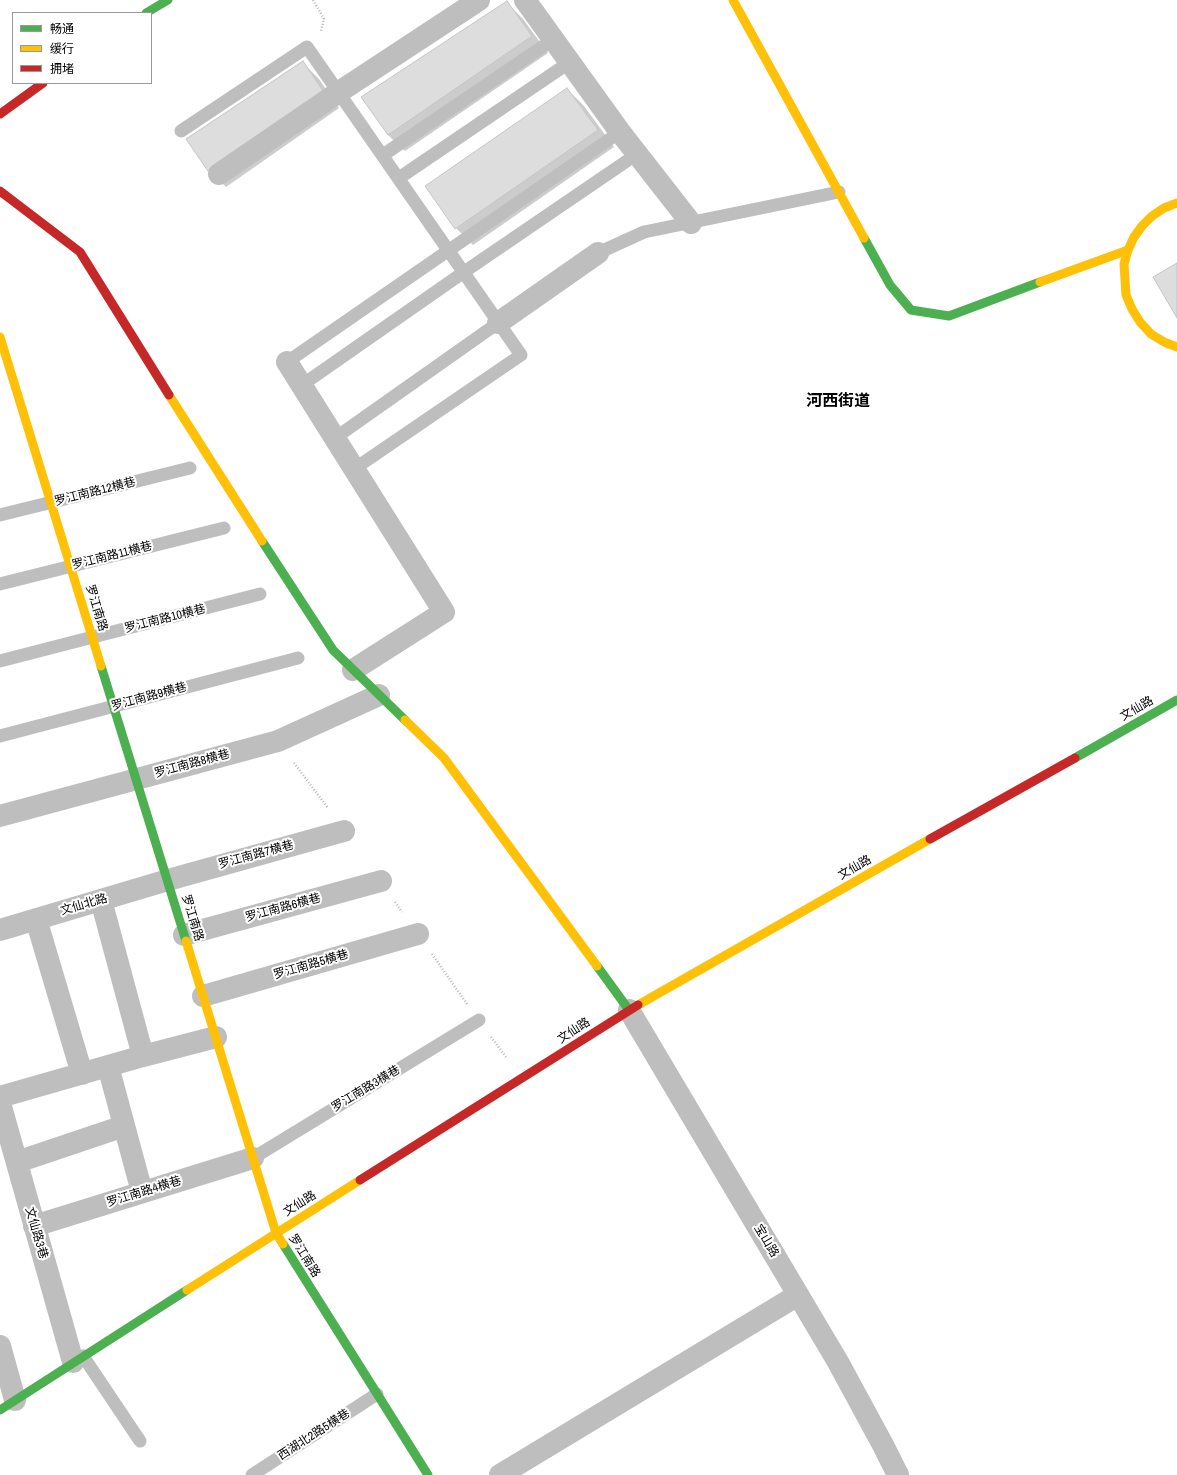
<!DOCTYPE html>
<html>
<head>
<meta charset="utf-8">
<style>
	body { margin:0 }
	#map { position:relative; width:1177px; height:1475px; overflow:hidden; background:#fff; font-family:"Archivo Narrow","Noto Sans SC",sans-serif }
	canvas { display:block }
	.legend { position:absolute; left:12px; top:12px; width:140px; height:72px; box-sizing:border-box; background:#fff; border:1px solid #999; margin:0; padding:5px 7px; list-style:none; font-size:12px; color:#000 }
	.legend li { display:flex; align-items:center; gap:8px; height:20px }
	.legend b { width:20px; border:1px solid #999 }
</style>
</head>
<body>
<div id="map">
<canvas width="1177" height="1475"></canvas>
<ul class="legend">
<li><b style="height:5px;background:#4caf50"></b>畅通</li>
<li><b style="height:5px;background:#ffc107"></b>缓行</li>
<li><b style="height:5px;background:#c62828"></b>拥堵</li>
</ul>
</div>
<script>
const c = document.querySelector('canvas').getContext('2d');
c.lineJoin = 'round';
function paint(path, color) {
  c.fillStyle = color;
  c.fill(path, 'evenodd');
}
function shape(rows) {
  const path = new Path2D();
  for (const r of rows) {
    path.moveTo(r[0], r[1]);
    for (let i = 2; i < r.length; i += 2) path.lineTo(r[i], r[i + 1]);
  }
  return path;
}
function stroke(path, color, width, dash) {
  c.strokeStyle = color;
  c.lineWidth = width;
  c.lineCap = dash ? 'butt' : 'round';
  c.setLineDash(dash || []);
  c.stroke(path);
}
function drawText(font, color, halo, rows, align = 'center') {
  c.font = font + ' "Archivo Narrow","Noto Sans SC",sans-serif';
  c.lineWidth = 4;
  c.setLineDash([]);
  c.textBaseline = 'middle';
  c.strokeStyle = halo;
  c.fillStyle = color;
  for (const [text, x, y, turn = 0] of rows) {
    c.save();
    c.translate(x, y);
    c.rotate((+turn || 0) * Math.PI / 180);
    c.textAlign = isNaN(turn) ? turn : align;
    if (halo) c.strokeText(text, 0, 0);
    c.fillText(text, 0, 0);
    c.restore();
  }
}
const shadow = shape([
	[506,2,523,19,548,53,405,151,388,135],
	[302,62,319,79,339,108,226,187,209,170],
	[567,89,584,106,614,147,473,245,456,228]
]);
const building = shape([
	[507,1,532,36,388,135,361,97,507,1],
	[303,61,323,91,208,171,186,139,303,61],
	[567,88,598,130,455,229,425,186,567,88],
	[1177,263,1177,318,1153,277,1177,263]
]);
const path = shape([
	[313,0,324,19,321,31],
	[294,763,328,808],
	[395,902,402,912],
	[432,954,467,1004],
	[491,1037,506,1057]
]);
const lane = shape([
	[181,131,307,47,521,355,354,469],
	[383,155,554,39],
	[399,178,570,62],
	[598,253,644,232,839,192],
	[287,362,620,132],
	[302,385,464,272,637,154],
	[335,438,498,323],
	[0,515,190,468],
	[0,584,224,528],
	[0,661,260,594],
	[0,736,298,658],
	[253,1158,479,1020],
	[83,1356,140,1441],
	[252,1475,377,1394]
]);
const street = shape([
	[525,0,620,132,691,223],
	[219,174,339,92,479,0],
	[498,323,598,253],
	[287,362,444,612,353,670],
	[0,816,278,741,379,695],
	[101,900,143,1056],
	[36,919,82,1074],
	[0,930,168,880,344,831],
	[184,935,381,881],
	[203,996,418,934],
	[629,1010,838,1362,883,1445,898,1475],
	[108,1066,142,1192],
	[0,1097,143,1056,216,1037],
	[0,1103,73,1362],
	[17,1162,124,1126],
	[34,1226,253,1158],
	[0,1346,15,1400],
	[500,1475,798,1295]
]);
const fast = shape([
	[146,13,168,0],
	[864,238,890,285,911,310,949,316,1040,282],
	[262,541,333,650,405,720],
	[101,666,186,941],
	[1075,758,1177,700],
	[597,966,629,1010],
	[283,1244,428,1475],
	[0,1410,187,1290]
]);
const slow = shape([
	[733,0,864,238],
	[1177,203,1164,208,1152,216,1142,226,1134,237,1128,250,1124,264,1126,295,1132,309,1140,322,1151,334,1164,342,1177,347],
	[1040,282,1128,250],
	[0,337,101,666],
	[169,395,262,541],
	[405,720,444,758,597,966],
	[186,941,276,1233,283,1244],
	[638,1005,930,839],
	[187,1290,360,1180]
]);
const jam = shape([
	[0,114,43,83],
	[0,191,80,252,169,395],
	[930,839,1075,758],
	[360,1180,638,1005]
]);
const streetNames = [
	["罗江南路12横巷",95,492,-14],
	["罗江南路11横巷",112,556,-14],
	["罗江南路",96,608,73],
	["罗江南路10横巷",165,619,-14],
	["罗江南路9横巷",149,697,-15],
	["文仙路",1137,709,-30],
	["罗江南路8横巷",192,764,-15],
	["罗江南路7横巷",256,855,-15],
	["文仙路",855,868,-30],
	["文仙北路",84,905,-16],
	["罗江南路6横巷",283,908,-15],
	["罗江南路",192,918,73],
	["罗江南路5横巷",311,965,-16],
	["文仙路",574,1031,-33],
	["罗江南路3横巷",366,1089,-31],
	["罗江南路4横巷",144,1192,-17],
	["文仙路",300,1204,-32],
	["文仙路3巷",36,1233,74],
	["宝山路",766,1241,59],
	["罗江南路",304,1256,58],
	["西湖北2路5横巷",314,1435,-33]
];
const districtNames = [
	["河西街道",838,402]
];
paint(shadow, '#0003');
paint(building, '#ddd');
stroke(building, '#c5c5c5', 1);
stroke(path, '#b8b8b8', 2.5, [1, 2]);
stroke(lane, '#bebebe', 13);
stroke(street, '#bebebe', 22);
stroke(fast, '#4caf50', 9);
stroke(slow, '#ffc107', 9);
stroke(jam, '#c62828', 9);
drawText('12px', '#000', '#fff', streetNames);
drawText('bold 16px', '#000', '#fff', districtNames);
</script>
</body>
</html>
